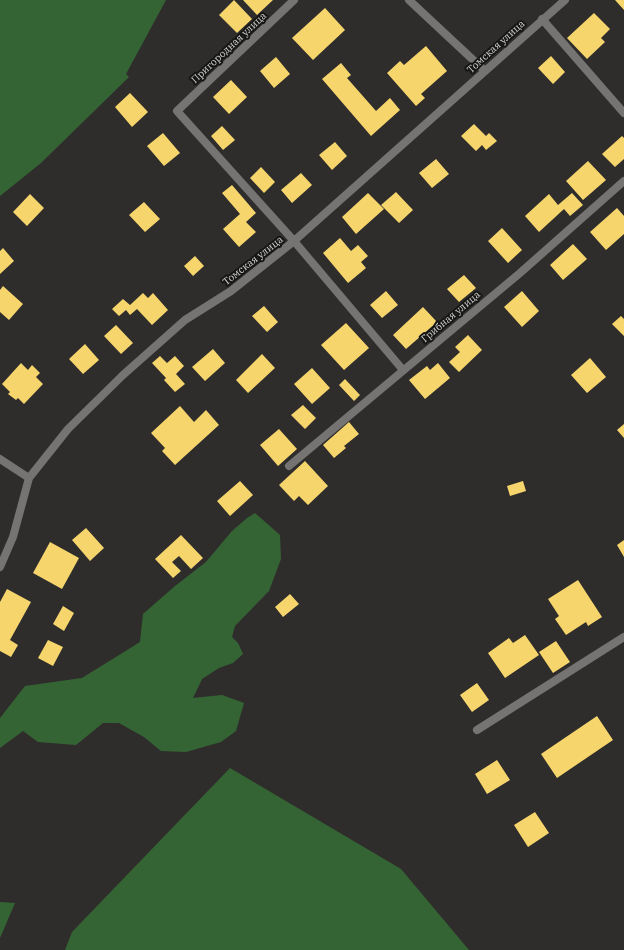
<!DOCTYPE html>
<html>
<head>
<meta charset="utf-8">
<style>
	body { margin:0 }
	canvas { display:block; background:#2e2d2b }
</style>
</head>
<body>
<canvas width="624" height="950"></canvas>
<script>
const c = document.querySelector('canvas').getContext('2d');
c.lineJoin = 'round';
function paint(path, color) {
  c.fillStyle = color;
  c.fill(path, 'evenodd');
}
function shape(rows) {
  const path = new Path2D();
  for (const r of rows) {
    path.moveTo(r[0], r[1]);
    for (let i = 2; i < r.length; i += 2) path.lineTo(r[i], r[i + 1]);
  }
  return path;
}
function stroke(path, color, width, dash) {
  c.strokeStyle = color;
  c.lineWidth = width;
  c.lineCap = dash ? 'butt' : 'round';
  c.setLineDash(dash || []);
  c.stroke(path);
}
function drawText(font, color, halo, rows, align = 'center') {
  c.font = font + ' "IBM Plex Serif",serif';
  c.lineWidth = 4;
  c.setLineDash([]);
  c.textBaseline = 'middle';
  c.strokeStyle = halo;
  c.fillStyle = color;
  for (const [text, x, y, turn = 0] of rows) {
    c.save();
    c.translate(x, y);
    c.rotate((+turn || 0) * Math.PI / 180);
    c.textAlign = isNaN(turn) ? turn : align;
    if (halo) c.strokeText(text, 0, 0);
    c.fillText(text, 0, 0);
    c.restore();
  }
}
const green = shape([
	[0,0,166,0,126,74,129,77,41,163,0,196],
	[255,513,280,535,281,559,269,591,235,626,232,637,238,643,243,654,233,663,219,668,202,679,193,698,222,695,244,703,236,731,221,742,186,752,161,751,144,737,119,723,103,723,76,745,38,742,23,731,0,748,0,718,25,686,82,678,140,642,143,614,175,586,206,562,232,531,247,518],
	[230,768,401,869,469,950,65,950,72,932],
	[0,902,15,903,0,938]
]);
const building = shape([
	[234,0,252,19,237,33,219,15],
	[243,0,273,0,257,15],
	[615,0,624,0,624,10],
	[325,8,345,30,313,60,292,38],
	[594,13,610,29,601,38,605,42,587,59,567,38],
	[426,46,447,71,421,94,425,98,416,106,387,73,400,61,404,65],
	[551,56,565,72,553,84,538,68],
	[276,57,290,74,274,88,260,71],
	[341,63,351,75,347,78,376,111,390,98,400,110,371,136,322,79],
	[231,80,247,97,229,114,213,97],
	[130,93,148,112,132,127,115,107],
	[474,124,486,136,489,133,497,141,486,150,482,145,476,151,461,136],
	[222,126,235,140,223,150,211,136],
	[163,133,180,153,164,166,147,146],
	[622,136,624,138,624,159,615,167,602,154],
	[335,142,347,156,332,170,319,155],
	[436,159,449,174,432,188,419,173],
	[588,161,606,180,583,200,566,181],
	[261,167,275,182,264,193,250,178],
	[301,173,312,185,292,203,281,190],
	[232,185,256,213,246,222,256,232,239,247,223,229,240,214,222,193],
	[396,192,413,210,399,223,381,205],
	[368,193,384,209,356,234,342,217],
	[572,193,583,205,570,216,564,209,539,232,525,216,549,194,558,205],
	[30,194,44,208,27,226,13,212],
	[144,202,160,219,145,232,129,215],
	[617,208,624,216,624,234,606,250,590,232],
	[502,228,522,250,508,263,488,241],
	[340,238,351,251,358,245,368,256,361,262,366,268,348,283,323,253],
	[573,244,587,259,563,280,550,265],
	[3,248,14,261,0,274,0,251],
	[195,256,204,266,193,276,184,266],
	[464,275,476,288,459,302,447,289],
	[3,286,23,304,9,320,0,312,0,290],
	[386,291,398,305,382,318,370,305],
	[522,291,539,311,522,327,504,307],
	[143,293,148,298,153,293,168,310,152,325,137,309,130,315,126,310,119,316,112,309,123,299,130,305],
	[264,306,278,322,267,332,252,316],
	[423,307,437,322,406,349,393,335],
	[621,316,624,319,624,336,612,324],
	[346,323,369,348,344,370,321,345],
	[116,325,133,343,121,354,104,336],
	[468,335,482,350,459,372,449,362,460,352,455,347],
	[85,344,99,360,83,374,69,359],
	[213,349,225,363,205,381,192,367],
	[262,354,275,368,248,393,236,380],
	[160,356,167,363,175,356,184,366,176,374,185,384,175,392,164,380,166,378,152,363],
	[590,358,606,377,587,393,571,375],
	[21,363,28,370,32,365,40,373,36,377,43,384,24,404,18,398,16,400,8,394,10,392,2,384],
	[438,363,450,378,425,399,409,380,427,366,430,370],
	[312,368,330,388,312,404,294,384],
	[345,379,360,395,354,401,339,385],
	[303,405,316,418,305,429,291,415],
	[180,406,194,422,206,410,219,425,175,465,162,451,165,448,151,433],
	[349,422,359,434,344,446,346,448,334,458,323,445],
	[624,424,624,438,617,430],
	[279,429,297,449,278,466,260,445],
	[305,461,328,486,308,505,299,496,294,501,279,485],
	[240,481,253,495,230,516,217,501],
	[523,481,526,491,510,496,507,486],
	[86,528,104,548,90,561,72,540],
	[181,535,203,558,191,569,179,556,172,562,181,571,173,578,155,559],
	[624,540,624,557,617,545],
	[50,542,79,558,62,589,33,573],
	[578,580,602,617,588,626,586,622,566,635,555,619,559,616,548,599],
	[7,589,31,602,10,640,18,645,11,657,0,651,0,602],
	[290,594,299,604,283,617,275,607],
	[63,606,74,613,64,631,53,624],
	[525,635,539,655,505,678,488,653,509,638,513,643],
	[48,640,63,647,53,666,38,658],
	[556,641,570,662,553,673,539,652],
	[477,683,489,700,472,712,460,695],
	[597,716,613,740,557,778,541,754],
	[497,760,510,780,487,794,475,774],
	[535,812,549,833,528,847,514,825]
]);
const minor = shape([
	[294,0,177,111,294,241,403,370],
	[409,0,485,71],
	[542,19,624,113],
	[0,459,29,478],
	[289,466,520,273,624,181],
	[0,567,13,537,29,478,68,429,123,375,185,320,231,291,294,241,565,0],
	[477,730,624,637]
]);
const streetNames = [
	["Томская улица",496,47,-42],
	["Пригородная улица",229,48,-43],
	["Томская улица",253,261,-38],
	["Грибная улица",451,317,-40]
];
paint(green, '#356434');
paint(building, '#f7d56d');
stroke(minor, '#757473', 8);
drawText('10px', '#d5d4d3', '#161615', streetNames);
</script>
</body>
</html>
